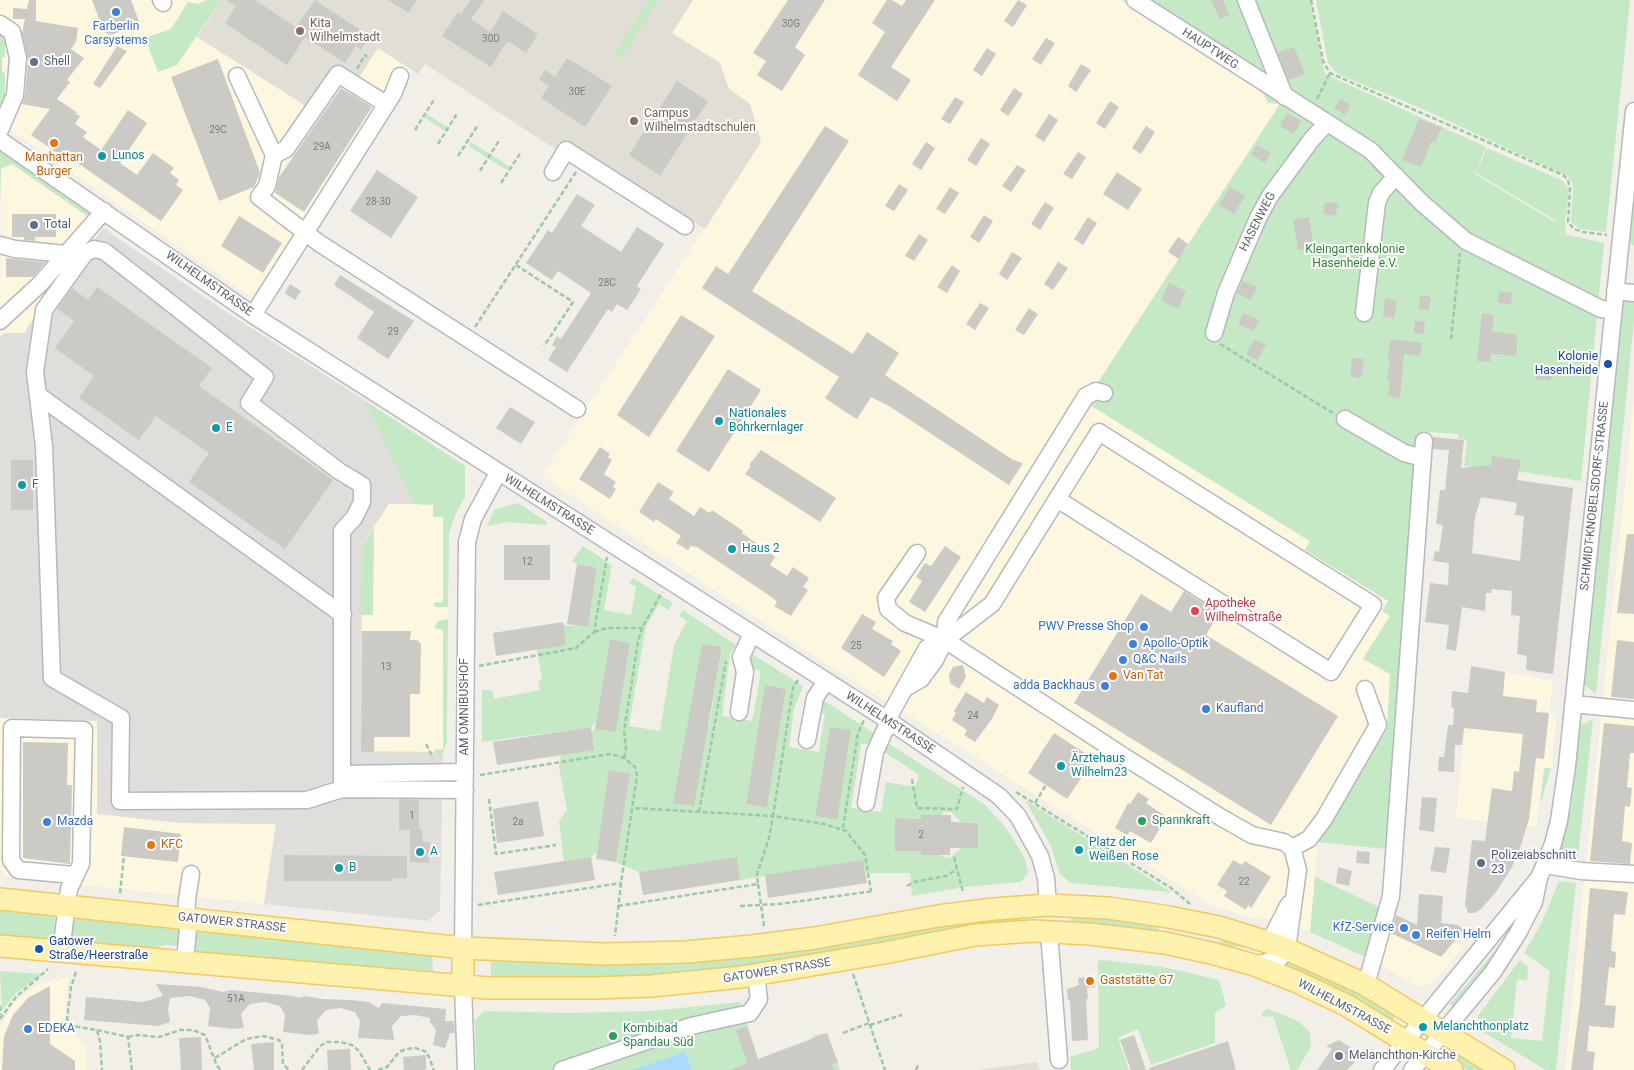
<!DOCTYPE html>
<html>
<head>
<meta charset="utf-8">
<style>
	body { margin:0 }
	canvas { display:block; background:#f1efe8 }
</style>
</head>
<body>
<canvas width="1634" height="1070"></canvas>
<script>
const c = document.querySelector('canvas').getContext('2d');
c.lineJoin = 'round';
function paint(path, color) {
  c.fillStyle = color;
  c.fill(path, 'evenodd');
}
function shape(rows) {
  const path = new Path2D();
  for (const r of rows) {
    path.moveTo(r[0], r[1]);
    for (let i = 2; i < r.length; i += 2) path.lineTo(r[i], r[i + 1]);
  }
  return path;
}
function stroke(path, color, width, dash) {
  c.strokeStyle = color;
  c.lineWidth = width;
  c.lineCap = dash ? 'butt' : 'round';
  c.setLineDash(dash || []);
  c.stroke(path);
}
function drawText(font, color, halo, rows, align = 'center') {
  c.font = font + ' Roboto,sans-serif';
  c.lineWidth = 4;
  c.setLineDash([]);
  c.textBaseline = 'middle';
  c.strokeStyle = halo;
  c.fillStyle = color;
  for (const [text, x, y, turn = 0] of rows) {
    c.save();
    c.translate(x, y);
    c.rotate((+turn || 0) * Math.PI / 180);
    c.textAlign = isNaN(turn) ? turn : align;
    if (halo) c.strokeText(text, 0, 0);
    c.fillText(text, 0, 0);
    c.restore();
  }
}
const commercial = shape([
	[0,0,221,0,197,36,336,65,378,48,411,69,262,304,0,123],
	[693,0,1122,0,1263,93,1268,103,1280,104,1085,402,1310,542,1305,550,1388,601,1390,616,1390,673,1387,729,1318,842,1310,932,1275,919,1256,919,1213,906,822,661,542,476,761,142,750,104,729,89,720,63,672,33],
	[12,164,103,228,92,243,78,253,27,328,26,333,5,333,0,336,1,169],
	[1634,397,1634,1070,1565,1070,1568,1039],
	[389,503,433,505,443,517,443,534,448,545,448,733,447,742,443,752,361,752,362,545],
	[1471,666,1553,681,1549,713,1557,714,1551,768,1544,768,1536,827,1456,818],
	[0,718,97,720,98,814,180,823,276,824,264,904,7,877,0,869],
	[1393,914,1463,947,1432,984,1417,987,1379,964],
	[68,977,65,1027,87,1047,87,1070,0,1070,0,1028,14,1002,36,985]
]);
const industrial = shape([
	[103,228,223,310,364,400,414,504,389,504,362,545,361,751,443,752,440,910,428,921,264,904,276,824,180,823,97,814,97,721,0,718,0,336,5,333,26,333,27,328,78,253,92,243]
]);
const education = shape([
	[221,0,693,0,672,33,720,63,729,89,750,104,761,142,705,229,566,139,558,151,425,64,418,74,378,48,358,79,336,66,309,108,197,37],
	[1037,1062,1040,1070,977,1070]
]);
const green = shape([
	[206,0,221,0,177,65,158,72,145,38,171,29,188,2,198,4],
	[649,0,659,0,621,58,614,54],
	[1122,0,1310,0,1325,74,1486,147,1475,174,1555,222,1555,220,1476,173,1487,148,1563,181,1569,190,1565,222,1566,234,1555,232,1604,243,1581,481,1490,467,1489,469,1464,466,1467,440,1458,439,1458,434,1427,432,1425,454,1391,452,1414,466,1416,469,1386,849,1318,842,1387,729,1390,674,1363,659,1390,616,1382,611,1388,601,1305,550,1310,541,1085,402,1280,104,1268,103,1263,93],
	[1316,0,1630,0,1606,232,1580,229,1571,222,1573,190,1572,182,1567,176,1416,106,1337,74,1328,63],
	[0,33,5,42,5,57,2,57,2,72,5,73,5,96,0,106],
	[427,114,447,127,445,131,425,118],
	[471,142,490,154,487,158,469,146],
	[0,149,91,211,89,217,12,164,1,169,0,203],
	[492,155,510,167,507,170,489,159],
	[1633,200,1634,200,1634,245,1628,245],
	[1624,295,1634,296,1634,321,1596,694,1583,684],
	[364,400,465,466,465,497,456,513,449,533,448,607,436,607,433,603,443,602,443,517,433,517,433,505,414,504],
	[518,503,547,522,546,525,507,522,487,526,494,510],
	[374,528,373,615,361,615,362,545],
	[583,546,612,565,604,610,631,615,636,586,629,584,633,578,673,603,669,610,659,604,646,626,629,726,660,731,674,645,687,621,679,616,683,610,736,645,730,654,722,716,752,721,761,671,750,668,749,652,803,686,794,709,789,747,819,752,825,714,816,713,820,698,875,734,871,744,861,744,851,808,881,812,886,782,915,787,919,775,883,751,883,740,984,804,1002,823,1012,837,1024,857,1028,872,1021,882,964,887,912,896,910,873,865,873,863,860,740,880,737,858,639,872,616,862,630,773,610,770,597,852,591,857,564,861,559,821,567,810,559,767,561,755,595,729,616,732,630,643,610,640,596,722,591,727,482,742,482,690,492,690,494,699,540,690,538,681,542,680,537,649,566,645,563,625,588,627,597,568,577,564,572,561],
	[702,644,722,648,709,726,706,726,674,803],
	[765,686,786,689,767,808,746,804],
	[830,727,851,731,836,820,815,816],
	[942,812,951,812,961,822,978,823,978,848,961,848,950,858,921,851,895,851,897,850,895,827,897,818,921,819,942,815],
	[448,619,447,742,443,752,437,757,434,750,443,749,443,630,434,628,438,621],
	[1593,719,1577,865,1562,864,1558,858,1571,808,1579,726],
	[1544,768,1551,768,1540,805],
	[1025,800,1171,892,1071,883,1060,874,1050,844],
	[1315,877,1379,907,1366,957,1310,932],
	[1559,881,1576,883,1556,1070,1546,1070,1480,1030,1478,1016,1520,960,1528,967,1527,980,1517,979,1511,1038,1542,1041,1550,971,1524,953,1541,924],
	[0,908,55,915,53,941,0,937],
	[1020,915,1021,921,940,930,912,938,776,963,633,979,491,978,491,960,594,964],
	[1071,915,1093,916,1160,924,1158,933,1071,925],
	[78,917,182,928,180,946,162,945,155,951,75,943,70,934,71,923],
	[193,929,432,955,433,971,191,953],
	[1228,941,1236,943,1247,946,1229,947,1212,942],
	[1493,953,1497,954,1457,1010,1450,1004],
	[1285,958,1320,972,1397,1013,1392,1021,1280,965],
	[1104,960,1163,967,1219,980,1226,1005,1215,1013,1215,1043,1151,1065,1138,1029,1118,1038,1129,1070,1071,1070,1070,1057,1099,1048,1098,961],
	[0,971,42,974,16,993,2,1010],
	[740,1002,758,1059,809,1041,815,1035,827,1033,840,1070,476,1070,475,1020,484,1011,568,1013,651,1011],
	[1268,1009,1298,1021,1310,1032,1311,1047,1297,1070,1291,1070,1273,1016,1262,1017,1262,1012],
	[1458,1054,1484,1070,1467,1070,1453,1061]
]);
const water = shape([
	[685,1052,692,1070,633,1070]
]);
const building = shape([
	[29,0,36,0,36,21,78,28,76,42,71,49,84,58,67,80,70,82,57,99,78,113,74,113,80,116,75,124,87,132,83,137,101,150,128,110,147,123,120,163,137,175,153,153,174,168,170,173,179,180,176,185,183,190,161,221,69,157,67,160,31,135,50,109,22,104,25,96,28,59,22,33,25,19,13,19,13,8,27,9],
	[92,0,131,0,140,24,111,35,104,32],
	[226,0,255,0,296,27,315,0,370,36,361,50,356,46,345,63,305,37,287,65,225,23,236,6],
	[388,0,417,0,408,13],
	[471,0,484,0,471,19,490,32,503,11,538,34,526,53,510,42,506,43,491,67,442,36,458,12,461,14],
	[788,0,825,0,795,47,805,55,782,91,757,75,766,61,753,53],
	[887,0,892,0,902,6,906,0,935,0,891,67,911,80,897,101,858,75,885,32,872,23],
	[1018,0,1027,5,1013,27,1004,21],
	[1211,0,1223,0,1229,15,1220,19],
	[1046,38,1055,43,1041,65,1032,59],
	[117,46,127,51,100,88,93,84],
	[1294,47,1305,74,1289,80,1278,53],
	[987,48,996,54,982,76,973,70],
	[567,58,612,86,585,127,541,98,549,86,539,79,545,70,555,77],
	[218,59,260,173,254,187,219,201,171,77],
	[1081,64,1091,70,1076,92,1068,86],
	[677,81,708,101,660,176,629,155],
	[341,88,372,107,304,212,275,193,279,177],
	[1014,88,1023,94,1008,116,1000,110],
	[955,97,964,102,950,124,941,119],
	[1341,99,1351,106,1345,115,1334,108],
	[1110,101,1119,107,1105,129,1096,123],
	[1287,113,1301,121,1294,134,1280,126],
	[1049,114,1058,120,1044,142,1035,136],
	[1419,119,1442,127,1435,142,1432,141,1421,167,1402,160],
	[825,126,849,141,752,291,853,354,867,332,899,353,885,375,1013,460,1023,463,1009,485,889,406,871,397,857,419,844,411,825,398,839,377,702,288,716,266,728,274],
	[1146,126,1155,132,1141,154,1132,148],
	[981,138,990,144,976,166,967,160],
	[926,142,935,148,921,170,912,164],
	[1257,145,1271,153,1265,163,1251,155],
	[1078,152,1086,157,1072,179,1063,174],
	[1017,165,1026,170,1011,192,1002,186],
	[377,170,418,197,391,238,350,211],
	[1117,172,1142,189,1128,210,1103,194],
	[899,184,908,190,894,211,885,206],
	[950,187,959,193,945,214,936,209],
	[1230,187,1245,196,1234,214,1219,205],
	[577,194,595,205,581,226,621,252,637,227,664,244,637,286,641,289,627,310,617,304,612,312,608,309,567,372,548,360,556,347,552,345,557,336,561,339,591,293,558,271,552,280,526,263,548,230,552,233],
	[1045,202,1054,208,1040,230,1031,224],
	[1325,202,1338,203,1336,216,1323,214],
	[12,214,56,214,56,237,35,237,35,241,24,240,24,237,12,237],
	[984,215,993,221,979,243,970,237],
	[239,216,282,243,263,273,221,246],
	[1088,217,1097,223,1083,245,1074,239],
	[1309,217,1314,247,1298,250,1293,220],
	[919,234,928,240,914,261,905,256],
	[1178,237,1188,244,1179,259,1168,252],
	[1012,252,1022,258,1007,280,999,274],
	[6,258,14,259,46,262,33,277,6,277],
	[1058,262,1068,268,1053,290,1044,284],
	[952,265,960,271,947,293,937,287],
	[340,275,414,321,388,359,357,338,374,312,334,285],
	[1243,281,1257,287,1251,300,1237,293],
	[1169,283,1186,291,1178,309,1161,301],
	[290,284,301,291,295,300,285,293],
	[97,287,212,368,199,386,333,480,285,549,189,482,209,453,156,416,139,440,79,398,94,376,55,348,74,321,57,309,72,288,88,300],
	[1500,291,1512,293,1511,305,1497,302],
	[1420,295,1431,297,1429,310,1419,309],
	[1385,298,1397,300,1394,318,1383,316],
	[980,303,989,308,975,330,966,324],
	[1029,308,1038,314,1024,335,1015,330],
	[1243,313,1259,320,1254,331,1238,324],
	[1482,313,1494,315,1492,331,1517,335,1516,356,1491,354,1490,362,1477,361],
	[681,315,715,336,649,437,617,415],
	[1415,321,1425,322,1424,334,1414,333],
	[1255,339,1266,345,1257,360,1246,354],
	[1391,339,1422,343,1420,356,1404,354,1400,398,1388,396,1390,382,1387,381,1390,360,1387,359],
	[1352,358,1364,359,1361,378,1350,377],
	[728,369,761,390,709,472,676,451],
	[1536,369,1552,369,1551,380,1536,380],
	[510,407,535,422,521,444,496,428],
	[1433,437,1464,440,1461,468,1491,465,1492,456,1521,460,1517,480,1573,488,1553,674,1526,670,1527,656,1517,654,1520,616,1511,615,1512,591,1492,589,1491,593,1486,593,1485,611,1462,607,1456,651,1446,649,1449,625,1425,622,1430,583,1448,585,1449,563,1433,561,1435,551,1439,552,1443,525,1436,524,1440,490,1445,490,1449,450,1433,449],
	[1481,497,1517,503,1515,515,1524,516,1520,561,1472,553,1475,517],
	[600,447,610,454,608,457,612,460,604,474,616,482,613,487,616,489,610,499,579,479],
	[761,450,836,498,820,522,745,474,751,466,749,465],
	[11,460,33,460,33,510,11,510],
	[658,482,674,492,669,499,694,516,700,507,710,513,712,510,743,531,742,533,775,557,770,565,787,576,793,567,809,578,803,587,808,590,791,616,774,606,777,602,773,598,697,547,691,546,688,550,676,543,681,536,656,519,654,522,639,512],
	[1627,534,1634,534,1634,614,1617,613],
	[504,545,550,545,550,580,504,580],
	[945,546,961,557,925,612,909,602,922,581,916,577,925,563,931,566],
	[577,564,597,568,588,627,567,624],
	[1184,591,1219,613,1206,635,1338,716,1271,825,1074,703,1141,594,1171,612],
	[862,614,876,622,872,629,893,641,891,644,901,651,884,677,841,648],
	[563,622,566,645,496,656,493,633],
	[362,631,411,631,410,640,417,640,421,644,420,694,410,694,410,737,374,737,374,752,361,752],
	[610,639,630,643,616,732,595,729],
	[1617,640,1634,642,1634,699,1611,697],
	[702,644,722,647,694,806,673,803],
	[963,665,966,677,959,689,950,683,949,675,953,667],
	[1471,666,1505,672,1503,696,1537,700,1536,712,1549,713,1544,759,1536,758,1529,819,1521,845,1512,867,1496,892,1480,910,1474,913,1468,913,1465,904,1472,840,1485,841,1492,788,1512,791,1514,771,1519,772,1523,734,1464,728,1462,745,1455,745,1454,772,1438,771,1439,757,1444,757,1448,725,1453,725,1454,708,1451,707,1452,691,1468,693],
	[765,685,786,689,767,808,746,804],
	[966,692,984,703,987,697,999,705,992,719,975,742,964,735,967,730,952,720,956,713,954,711],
	[1604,723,1634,726,1634,753,1630,753,1627,787,1632,788,1630,807,1625,806,1622,841,1632,843,1630,864,1590,861],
	[591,727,594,750,497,765,493,742],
	[830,727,851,730,837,820,815,816],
	[1054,733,1094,759,1067,799,1028,773],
	[23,742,68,743,67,785,72,785,70,864,23,858],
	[609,770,630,773,616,862,596,859],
	[1138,792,1149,799,1146,803,1167,817,1151,843,1130,831,1127,835,1115,828,1128,803,1130,804],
	[1422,797,1437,798,1434,832,1419,830],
	[399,799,419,800,419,829,422,830,423,842,430,842,429,863,410,862,410,830,399,830],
	[538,801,544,836,497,843,493,809],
	[921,815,951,815,951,822,978,823,978,848,950,848,950,855,921,855,921,851,895,851,895,818,921,819],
	[124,827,181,834,178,862,121,856],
	[1435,847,1450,848,1446,873,1430,871],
	[1357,851,1370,852,1369,864,1356,863],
	[284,855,407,856,407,878,393,878,393,881,284,881],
	[591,857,595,880,498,895,494,872],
	[737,857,740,880,643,895,639,872],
	[863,860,867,883,768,898,765,875],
	[1233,860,1242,865,1245,861,1271,877,1251,908,1248,905,1246,910,1224,896,1227,891,1217,885],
	[1338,867,1352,871,1349,886,1336,883],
	[1590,888,1628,892,1625,915,1614,914,1613,927,1611,951,1616,952,1615,968,1609,967,1605,1005,1616,1006,1614,1028,1589,1026,1587,1051,1595,1052,1593,1070,1571,1070,1580,1002],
	[1419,894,1443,896,1441,923,1458,925,1464,930,1441,957,1391,933,1396,915,1417,925],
	[1094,977,1095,987,1087,988,1088,999,1086,999,1088,1040,1072,1041,1070,1000,1068,1000,1067,989,1079,985,1078,978],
	[156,984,201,987,223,992,231,990,293,996,299,998,305,996,322,999,351,1000,368,1002,379,1008,382,1003,446,1009,445,1021,454,1021,455,1033,450,1033,445,1048,433,1045,436,1030,430,1022,430,1018,415,1015,401,1016,392,1026,394,1040,358,1038,360,1021,355,1012,340,1008,326,1010,317,1020,319,1034,309,1035,283,1032,285,1015,280,1006,265,1002,250,1004,241,1014,244,1028,234,1029,208,1026,210,1008,205,1000,190,996,170,998,168,1010,170,1022,158,1026,84,1020,86,997,143,1002,163,996],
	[50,986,50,1044,75,1061,75,1070,2,1070,4,1036,13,1015,28,998],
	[747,1026,758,1059,827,1033,838,1062,832,1064,834,1070,731,1070,747,1063,736,1030],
	[1134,1035,1146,1070,1131,1070,1120,1040],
	[201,1037,202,1070,181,1070,179,1038],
	[1339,1040,1356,1051,1357,1057,1354,1063,1347,1070,1317,1070,1332,1049,1326,1046],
	[1228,1041,1236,1070,1150,1070,1149,1068],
	[274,1042,274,1070,254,1070,251,1044],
	[350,1049,351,1070,328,1070,327,1050],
	[426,1055,426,1070,404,1070,403,1057]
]);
const path = shape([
	[1311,0,1323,61,1330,73,1563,175,1568,180,1570,189,1568,222,1574,229,1583,232,1607,235],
	[357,69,365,55,367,57],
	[1317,99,1330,73],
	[415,130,435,98],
	[438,144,458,112],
	[458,156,478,125],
	[480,171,500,139],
	[501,183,521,152],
	[516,265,573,302,544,346],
	[475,327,576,172],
	[1451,339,1460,253],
	[1220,344,1333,413],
	[594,632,607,628,642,628],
	[479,666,576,648,594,632,607,557],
	[798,680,793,688,773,816,824,824,846,831,865,855,871,891],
	[426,744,433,758],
	[624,758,626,749,624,731,638,642,642,628,662,592],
	[480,775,611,754,624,758,635,767,637,776,621,883,615,936],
	[912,779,917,808,957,809,963,787],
	[1016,792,1171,888,1190,904],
	[489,799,496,854,556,845],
	[1035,803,1046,785],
	[699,812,726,661],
	[843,828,858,733,864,720],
	[954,857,963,892],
	[758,884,764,926],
	[907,886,914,882,946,876,957,869],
	[120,893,124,856],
	[478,905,621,883],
	[618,906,758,884,757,874,769,838,773,816,633,808],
	[740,906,779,904,874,891],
	[76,972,71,987,67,1019,72,1026,97,1030,100,1041,102,1070],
	[853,974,885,1070],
	[0,1006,1,1015],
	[0,1019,16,997,48,969],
	[870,1025,902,1015],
	[97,1030,128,1037,132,1070],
	[843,1033,869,1023],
	[128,1037,138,1035,159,1037,180,1030,193,1030,205,1035,217,1066,221,1070],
	[215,1058,246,1039,263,1036,279,1040,282,1044,283,1064,289,1070],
	[302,1070,320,1046,327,1042,340,1042,352,1045,359,1051,370,1070],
	[378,1070,387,1067,399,1052,406,1049,415,1048,427,1052,434,1070],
	[916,1070,919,1063]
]);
const minor = shape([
	[161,0,163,3],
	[1135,0,1370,150,1422,203,1466,241,1601,309,1613,310],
	[1246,0,1285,97],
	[0,24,12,32,18,58,15,95,0,130],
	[237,76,274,155,286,149,338,74,386,104],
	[0,140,253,315,889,721,999,796,1018,816,1040,856,1046,878,1048,905],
	[274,155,267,186,259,197,319,243,577,409],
	[553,172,566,150,685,226],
	[0,245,15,249,66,254],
	[94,249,104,251,265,377,249,403,339,471,362,485,362,502,354,518,342,531,342,789,307,800,120,801,121,718,52,678,44,446,35,372,44,310,85,253,94,249],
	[1615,291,1634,293],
	[1364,313,1377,203,1381,193,1396,176],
	[253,315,393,94,400,76],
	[0,321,40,284,104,211],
	[1214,333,1226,293,1258,218,1270,196,1312,139,1326,124],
	[38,395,343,615],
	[1345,419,1404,453,1423,458],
	[917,553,886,598,888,609,905,623,945,640,1131,761,1222,818,1252,835,1284,842,1292,848,1298,870,1287,949,1279,959,1254,965],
	[905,688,921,679,935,660,945,640,946,622,1086,396,1096,391,1104,393],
	[1573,704,1634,710],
	[739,712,745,672,741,657,752,634],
	[887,720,927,648,945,640,992,604,1057,499,1099,432,1373,605,1331,672,1057,499],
	[807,740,815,698,826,681],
	[342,774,465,772],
	[342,789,465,790],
	[866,803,875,752,889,721],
	[1292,848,1309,839,1324,819,1378,725,1365,689],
	[1545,865,1581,871,1634,874],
	[1049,932,1059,1060],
	[1269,943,1289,904],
	[463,948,467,542,473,519,498,473],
	[61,951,69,889,81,864,84,730,12,728,11,860,18,870,74,875],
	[185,962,188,928,186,918,187,900,191,874],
	[1366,985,1391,896,1424,441],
	[463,986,466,1070],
	[562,1070,691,1026,750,1013,759,999,756,975],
	[1382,1070,1537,880],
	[1412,1070,1493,972,1518,933,1534,902,1539,878,1553,844,1559,821,1567,766,1634,111]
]);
const major = shape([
	[0,899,463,948,605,954,686,952,752,946,815,938,938,916,994,909,1048,905,1109,908,1169,917,1219,927,1280,946,1366,985,1504,1070],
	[0,946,488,988,594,988,651,986,741,977,884,953,975,935,1033,931,1090,934,1165,943,1211,953,1254,965,1295,981,1346,1005,1452,1070],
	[463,948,463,986]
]);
const markers = [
	[116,12,5,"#3f7fe0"],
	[300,31,5,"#8d6e63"],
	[34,62,5,"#5c6f8a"],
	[634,121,5,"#8d6e63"],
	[54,143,5,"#e8710a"],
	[102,156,5,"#0f9aa8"],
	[34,225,5,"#5c6f8a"],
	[1608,364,5,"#1a4fb4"],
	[719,421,5,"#0f9aa8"],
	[216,428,5,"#0f9aa8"],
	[22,485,5,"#0f9aa8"],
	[732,549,5,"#0f9aa8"],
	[1195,611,5,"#e0444e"],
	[1144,627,5,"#3f7fe0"],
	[1133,644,5,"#3f7fe0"],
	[1123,660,5,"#3f7fe0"],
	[1113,676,5,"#e8710a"],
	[1105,686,5,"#3f7fe0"],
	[1206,709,5,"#3f7fe0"],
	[1061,766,5,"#0f9aa8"],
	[1142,821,5,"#2e9e5b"],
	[47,822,5,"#3f7fe0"],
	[151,845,5,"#e8710a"],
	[1079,850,5,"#0f9aa8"],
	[420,852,5,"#0f9aa8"],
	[1481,863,5,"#5c6f8a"],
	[339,868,5,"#0f9aa8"],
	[1404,928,5,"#3f7fe0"],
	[1416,935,5,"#3f7fe0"],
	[39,949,5,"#1a4fb4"],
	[1090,981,5,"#e8710a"],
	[1423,1027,5,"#0f9aa8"],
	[28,1029,5,"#3f7fe0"],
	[613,1036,5,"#2e9e5b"],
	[1339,1056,5,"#6b7280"]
];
const numberNames = [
	["30G",791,24],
	["30D",491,39],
	["30E",577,92],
	["29C",218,130],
	["29A",322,147],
	["28-30",378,202],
	["28C",607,283],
	["29",393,332],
	["12",527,562],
	["25",856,646],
	["13",386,667],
	["24",973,716],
	["1",412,816],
	["2a",518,822],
	["2",921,835],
	["22",1244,882],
	["51A",236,999]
];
const educationNames = [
	["Kita",310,24],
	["Wilhelmstadt",310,38],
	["Campus",644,114],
	["Wilhelmstadtschulen",644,128]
];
const shopNames = [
	["Farberlin",116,27,"center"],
	["Carsystems",116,41,"center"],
	["PWV Presse Shop",1134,627,"right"],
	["Apollo-Optik",1143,644],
	["Q&C Nails",1133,660],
	["adda Backhaus",1095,686,"right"],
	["Kaufland",1216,709],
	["Mazda",57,822],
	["KfZ-Service",1394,928,"right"],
	["Reifen Helm",1426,935],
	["EDEKA",38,1029]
];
const streetNames = [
	["HAUPTWEG",1210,49,33],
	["HASENWEG",1258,222,-63],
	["WILHELMSTRASSE",209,284,35],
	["SCHMIDT-KNOBELSDORF-STRASSE",1595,496,-84],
	["WILHELMSTRASSE",549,505,32],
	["AM OMNIBUSHOF",465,707,-90],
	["WILHELMSTRASSE",890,723,33],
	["GATOWER STRASSE",232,923,6],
	["GATOWER STRASSE",777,971,-9],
	["WILHELMSTRASSE",1344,1007,28]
];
const serviceNames = [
	["Shell",44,62],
	["Total",44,225],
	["Polizeiabschnitt",1491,856],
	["23",1491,870]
];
const cultureNames = [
	["Lunos",112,156],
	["Nationales",729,414],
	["Bohrkernlager",729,428],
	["E",226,428],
	["F",32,485],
	["Haus 2",742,549],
	["Ärztehaus",1071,759],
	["Wilhelm23",1071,773],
	["Platz der",1089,843],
	["Weißen Rose",1089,857],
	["A",430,852],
	["B",349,868],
	["Melanchthonplatz",1433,1027]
];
const foodNames = [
	["Manhattan",54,158,"center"],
	["Burger",54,172,"center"],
	["Van Tat",1123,676],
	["KFC",161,845],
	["Gaststätte G7",1100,981]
];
const parkNames = [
	["Kleingartenkolonie",1355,250],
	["Hasenheide e.V.",1355,264]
];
const transitNames = [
	["Kolonie",1598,357],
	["Hasenheide",1598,371],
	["Gatower",49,942,"left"],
	["Straße/Heerstraße",49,956,"left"]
];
const healthNames = [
	["Apotheke",1205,604],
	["Wilhelmstraße",1205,618]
];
const leisureNames = [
	["Spannkraft",1152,821],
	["Kombibad",623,1029],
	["Spandau Süd",623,1043]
];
const worshipNames = [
	["Melanchthon-Kirche",1349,1056]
];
paint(commercial, '#fef7e0');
paint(industrial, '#e0deda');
paint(education, '#e1ded6');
paint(green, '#c5e8c5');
paint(water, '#aadaff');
paint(building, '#cccac5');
stroke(minor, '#b5b8bc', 19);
stroke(major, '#f2c960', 24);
stroke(path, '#9cc7a9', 2.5, [5, 2.5]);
stroke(minor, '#fff', 16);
stroke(major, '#fff2af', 21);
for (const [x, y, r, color] of markers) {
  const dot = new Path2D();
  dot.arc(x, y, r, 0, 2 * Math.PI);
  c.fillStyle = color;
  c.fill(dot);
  stroke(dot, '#fff', 2);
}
drawText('10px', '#7a7d7f', null, numberNames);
drawText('12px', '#785e54', '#fff', educationNames, 'left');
drawText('12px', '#366cbe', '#fff', shopNames, 'left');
drawText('12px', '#5f6368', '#fff', streetNames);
drawText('12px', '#4e5e75', '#fff', serviceNames, 'left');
drawText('12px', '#0d838f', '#fff', cultureNames, 'left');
drawText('12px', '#c56008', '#fff', foodNames, 'left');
drawText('12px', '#348238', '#fff', parkNames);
drawText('12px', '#164399', '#fff', transitNames, 'right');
drawText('12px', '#be3a42', '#fff', healthNames, 'left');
drawText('12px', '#27864d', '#fff', leisureNames, 'left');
drawText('12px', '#5b616d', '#fff', worshipNames, 'left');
</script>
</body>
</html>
